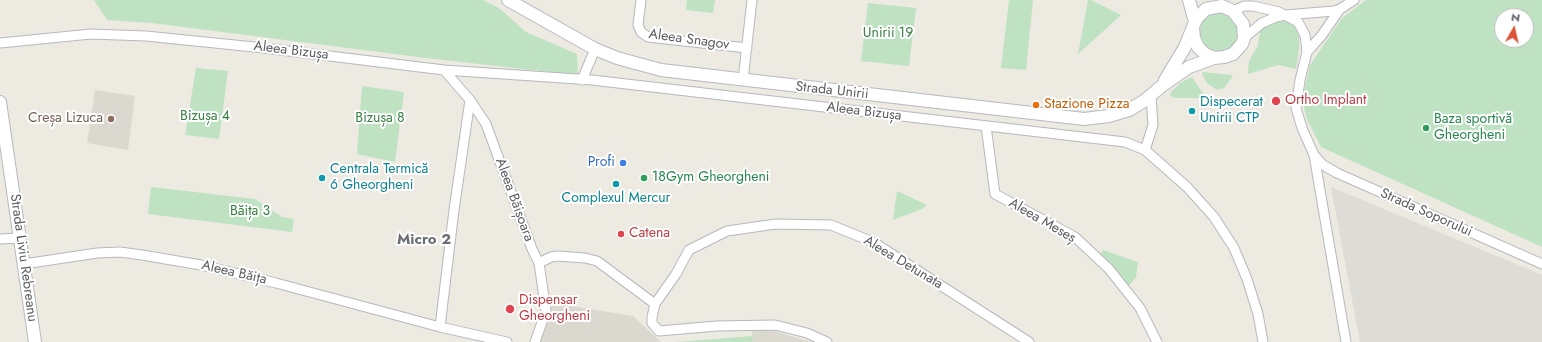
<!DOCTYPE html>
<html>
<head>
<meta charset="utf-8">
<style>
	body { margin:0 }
	#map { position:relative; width:1542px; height:342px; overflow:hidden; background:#eceae1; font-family:Jost,sans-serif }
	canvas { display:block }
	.north { position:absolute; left:1494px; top:8px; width:40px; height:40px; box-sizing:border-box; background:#fff; border:1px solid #bdbec0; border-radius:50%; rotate:8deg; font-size:11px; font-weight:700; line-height:16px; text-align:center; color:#5a5c61 }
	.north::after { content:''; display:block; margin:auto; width:14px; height:18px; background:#de5235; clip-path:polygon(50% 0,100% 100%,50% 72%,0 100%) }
</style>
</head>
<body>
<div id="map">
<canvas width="1542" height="342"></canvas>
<div class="north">N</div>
</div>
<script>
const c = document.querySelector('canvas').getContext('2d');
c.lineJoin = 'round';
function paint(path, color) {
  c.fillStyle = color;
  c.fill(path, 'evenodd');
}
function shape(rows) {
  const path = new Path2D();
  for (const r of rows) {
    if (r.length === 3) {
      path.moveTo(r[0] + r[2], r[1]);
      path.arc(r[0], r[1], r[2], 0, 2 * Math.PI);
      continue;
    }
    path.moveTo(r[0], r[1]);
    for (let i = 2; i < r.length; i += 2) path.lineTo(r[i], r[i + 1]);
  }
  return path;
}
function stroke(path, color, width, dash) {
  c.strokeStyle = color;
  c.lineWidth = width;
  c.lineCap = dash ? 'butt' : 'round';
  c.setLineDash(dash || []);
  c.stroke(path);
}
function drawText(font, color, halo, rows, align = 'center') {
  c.font = font + ' Jost,sans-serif';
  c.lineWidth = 4;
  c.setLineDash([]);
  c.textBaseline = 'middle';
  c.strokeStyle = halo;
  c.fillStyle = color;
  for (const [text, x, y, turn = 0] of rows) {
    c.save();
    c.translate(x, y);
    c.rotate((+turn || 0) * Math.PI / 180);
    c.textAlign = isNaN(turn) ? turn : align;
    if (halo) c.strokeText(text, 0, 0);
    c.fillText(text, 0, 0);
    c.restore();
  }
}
const industrial = shape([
	[1331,187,1542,275,1542,342,1360,342]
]);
const education = shape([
	[95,90,135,96,128,150,87,143],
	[553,303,633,316,661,342,539,342],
	[753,325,808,341,811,342,751,342]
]);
const green = shape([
	[94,0,483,0,499,8,526,32,577,54,578,75,434,59,152,23,107,20],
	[687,0,715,0,713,13,686,10],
	[1009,0,1033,0,1026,70,1001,68],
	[1088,0,1091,0,1121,15,1078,54],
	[1366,0,1542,0,1542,247,1321,147,1307,120,1302,100,1310,65,1342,18],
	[1502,16,1526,16,1526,40,1502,40],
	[868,3,916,8,909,66,861,61],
	[1219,32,19],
	[1284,20,1294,26,1299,35,1299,50,1296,69,1278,65,1248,74,1249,61,1258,45,1260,31,1267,23],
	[196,68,228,71,219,139,185,135],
	[1203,72,1231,75,1233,76,1224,88,1217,90,1207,83,1202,74],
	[1192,77,1204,95,1204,98,1176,98,1170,96,1171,92,1180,83],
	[362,86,404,92,395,162,357,154],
	[151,187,255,199,282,217,294,219,292,232,148,214],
	[897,191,927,205,922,209,893,220],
	[1103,250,1138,262,1136,277,1127,288,1099,257],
	[753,336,752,342,676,342,690,341]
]);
const street = shape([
	[641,0,638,25,641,32,648,37,747,48],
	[1233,11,1244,6,1253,6,1279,12,1298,22,1305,35,1307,52,1300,80,1296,108,1302,128,1314,155,1346,342],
	[1244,38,1262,23,1276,17,1285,15,1334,11,1340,9,1354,0],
	[0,43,91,34,146,36,264,48,444,70,592,80,1125,142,1145,150,1187,187,1214,217,1234,248,1247,279,1258,314,1263,342],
	[1307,52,1322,35,1340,9],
	[444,70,470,100,486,124,532,249,539,263,546,311,535,342],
	[582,80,595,49],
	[743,80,752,0],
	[986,126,995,194,1075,237,1109,269,1140,308,1157,342],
	[1145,150,1153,125,1151,96],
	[1314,155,1323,165,1337,173,1542,264],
	[0,239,20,238],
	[539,263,551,257,558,256,585,258,597,261,655,304],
	[24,264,97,253,120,252,142,255,201,265,276,283,440,327,507,342],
	[440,327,454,210,470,100],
	[827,342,807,333,775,325,717,326,659,331,652,323,652,317,655,304,676,274,689,250,727,231,776,224,831,225,873,242,1029,342]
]);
const secondary = shape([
	[508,0,595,49,617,58,661,70,1084,119,1109,116,1129,110,1144,101,1163,85,1189,67,1214,58],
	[1189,0,1195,22],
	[1165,80,1185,47,1195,22,1197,18,1206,9,1222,6,1233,11,1243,24,1244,38,1242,44,1233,54,1224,57,1214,58,1205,54,1198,47,1194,38,1193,27],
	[0,102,35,342]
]);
const markers = [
	[1276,101,5,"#e0444e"],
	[1036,105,4,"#e8710a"],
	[1192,111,4,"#0f9aa8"],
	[111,119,4,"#8d6e63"],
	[1426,128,4,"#2e9e5b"],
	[623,163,4,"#3f7fe0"],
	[322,178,4,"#0f9aa8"],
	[644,178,4,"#2e9e5b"],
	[616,184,4,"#0f9aa8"],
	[621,234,4,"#e0444e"],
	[510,309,5,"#e0444e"]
];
const parkNames = [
	["Unirii 19",888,34],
	["Bizușa 4",205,117],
	["Bizușa 8",380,119],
	["Băița 3",250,212]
];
const streetNames = [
	["Aleea Snagov",689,40,8],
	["Aleea Bizușa",291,51,7],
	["Strada Unirii",832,91,6],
	["Aleea Bizușa",864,112,7],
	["Aleea Băișoara",514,200,70],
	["Strada Soporului",1426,213,24],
	["Aleea Meseș",1042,221,30],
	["Strada Liviu Rebreanu",23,258,82],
	["Aleea Detunata",903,263,31],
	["Aleea Băița",234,273,13]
];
const healthNames = [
	["Ortho Implant",1285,101],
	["Catena",629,234],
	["Dispensar",519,301],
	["Gheorgheni",519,317]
];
const cultureNames = [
	["Dispecerat",1200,103],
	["Unirii CTP",1200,119],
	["Centrala Termică",330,170],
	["6 Gheorgheni",330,186],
	["Complexul Mercur",616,199,"center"]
];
const foodNames = [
	["Stazione Pizza",1044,105]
];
const educationNames = [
	["Creșa Lizuca",103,119]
];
const leisureNames = [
	["Baza sportivă",1434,120],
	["Gheorgheni",1434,136],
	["18Gym Gheorgheni",652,178]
];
const shopNames = [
	["Profi",615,163]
];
const neighbourhoodNames = [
	["Micro 2",424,240]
];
paint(industrial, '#dddcd6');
paint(education, '#dbd9cf');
paint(green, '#bee2c2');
stroke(street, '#b7b8bd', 11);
stroke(secondary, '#b7b9bf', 14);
stroke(street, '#fff', 9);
stroke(secondary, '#fff', 12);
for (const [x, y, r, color] of markers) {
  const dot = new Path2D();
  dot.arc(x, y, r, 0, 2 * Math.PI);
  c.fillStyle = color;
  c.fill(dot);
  stroke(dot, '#fff', 1.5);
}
drawText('14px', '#398143', '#fff', parkNames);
drawText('14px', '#5a5c61', '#fff', streetNames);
drawText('14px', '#be3a42', '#fff', healthNames, 'left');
drawText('14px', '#0d838f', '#fff', cultureNames, 'left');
drawText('14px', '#c56008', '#fff', foodNames, 'left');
drawText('14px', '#785e54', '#fff', educationNames, 'right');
drawText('14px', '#27864d', '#fff', leisureNames, 'left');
drawText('14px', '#366cbe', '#fff', shopNames, 'right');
drawText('bold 15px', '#6b6e73', '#fff', neighbourhoodNames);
</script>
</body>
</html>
